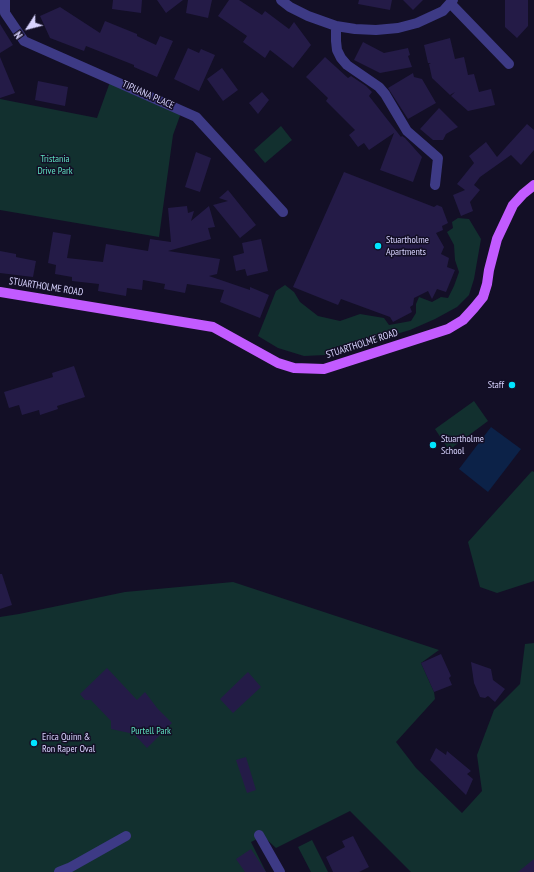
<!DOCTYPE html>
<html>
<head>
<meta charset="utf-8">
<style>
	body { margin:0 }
	#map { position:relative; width:534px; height:872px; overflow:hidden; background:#130f26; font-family:"PT Sans Narrow",sans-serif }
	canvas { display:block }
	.north { position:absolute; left:8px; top:8px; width:40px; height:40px; -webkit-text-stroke:3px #130f26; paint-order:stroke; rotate:234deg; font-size:11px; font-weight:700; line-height:16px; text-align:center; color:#d9d4ff }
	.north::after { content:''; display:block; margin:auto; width:14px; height:18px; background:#d9d4ff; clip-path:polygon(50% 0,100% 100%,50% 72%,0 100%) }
</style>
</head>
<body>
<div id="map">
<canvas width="534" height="872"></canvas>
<div class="north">N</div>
</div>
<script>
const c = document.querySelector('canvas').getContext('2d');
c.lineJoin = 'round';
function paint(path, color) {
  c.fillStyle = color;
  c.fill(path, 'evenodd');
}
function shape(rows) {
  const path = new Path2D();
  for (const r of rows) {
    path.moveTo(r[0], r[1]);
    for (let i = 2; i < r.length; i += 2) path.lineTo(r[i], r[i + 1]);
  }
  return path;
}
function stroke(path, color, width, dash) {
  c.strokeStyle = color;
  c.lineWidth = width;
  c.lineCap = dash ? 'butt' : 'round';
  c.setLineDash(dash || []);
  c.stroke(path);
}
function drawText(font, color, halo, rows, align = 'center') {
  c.font = font + ' "PT Sans Narrow",sans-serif';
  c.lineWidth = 3;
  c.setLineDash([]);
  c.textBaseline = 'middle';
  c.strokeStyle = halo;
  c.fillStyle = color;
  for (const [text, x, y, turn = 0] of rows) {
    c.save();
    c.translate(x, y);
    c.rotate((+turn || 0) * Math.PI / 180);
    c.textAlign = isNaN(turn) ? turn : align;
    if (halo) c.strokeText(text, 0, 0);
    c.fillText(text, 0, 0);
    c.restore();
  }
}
const green = shape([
	[110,82,181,113,173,135,159,237,0,210,0,99,97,118],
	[281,126,292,140,265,163,254,150],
	[458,218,469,219,481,239,474,279,469,295,457,307,435,319,410,330,325,355,304,356,278,348,258,336,276,291,285,285,294,292,300,302,318,316,340,321,360,314,384,318,389,325,411,321,416,313,416,304,419,297,432,302,441,297,448,298,454,286,459,272,455,260,454,245,447,232,453,228,452,222],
	[474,401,488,421,449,450,435,429],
	[532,471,534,472,534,581,497,593,480,587,468,542],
	[233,582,439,650,421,663,434,692,435,699,396,742,416,768,462,813,482,791,477,755,494,710,520,684,525,644,534,643,534,872,411,872,350,811,276,848,263,836,251,842,266,872,0,872,0,617,19,614,125,592],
	[312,840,328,872,311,872,298,847]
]);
const water = shape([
	[491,427,521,449,488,492,459,469]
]);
const building = shape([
	[113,0,142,0,141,13,112,9],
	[157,0,183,0,166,13],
	[188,0,212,0,208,18,186,13],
	[229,0,239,0,262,15,265,11,289,29,294,22,311,45,293,68,270,50,265,58,243,42,247,36,218,16],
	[359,0,392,0,390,10,358,4],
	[403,0,423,0,413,10],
	[505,0,528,0,528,26,517,38,505,27],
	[60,7,100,33,105,21,137,34,137,36,156,45,160,36,173,41,157,77,134,67,134,65,86,46,84,51,50,38,40,16],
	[0,24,13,45,0,53],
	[450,38,455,59,464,57,468,75,474,74,479,92,491,89,495,105,468,111,451,96,455,92,450,95,432,78,429,64,431,63,428,63,424,45],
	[363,42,384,53,408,48,410,55,408,56,412,67,380,73,354,60],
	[188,48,199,53,201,49,215,55,199,91,174,79],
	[0,57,15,93,0,98],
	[325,57,348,78,351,76,366,86,372,92,369,96,401,137,402,136,405,138,422,157,413,182,380,170,394,133,369,150,364,143,358,147,349,135,355,130,326,101,328,98,306,77],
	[222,68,238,90,223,101,207,79],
	[413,73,414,77,422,79,436,103,408,119,388,88],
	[38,81,68,87,65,106,35,100],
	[262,92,269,100,258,114,249,103],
	[439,108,458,127,446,134,443,140,433,140,420,129],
	[527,124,534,130,534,150,521,165,511,155,480,177,474,185,480,190,470,202,473,211,461,216,453,195,465,190,457,184,474,163,469,156,486,142,497,157],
	[196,152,211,158,200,192,185,187],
	[344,172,434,207,437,205,442,207,448,223,442,226,443,230,436,233,444,247,441,254,449,258,447,267,455,270,446,292,437,289,432,299,428,291,414,298,413,305,410,307,412,312,393,322,390,317,341,299,338,305,293,287],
	[228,190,256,225,240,238,213,205,228,201,219,198],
	[187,206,188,213,194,211,191,221,209,206,215,227,208,228,211,239,168,251,220,259,217,274,209,276,250,290,250,287,269,295,260,318,220,302,224,290,187,284,185,293,164,289,165,284,143,280,142,290,127,288,126,296,98,291,99,284,72,281,72,277,55,274,56,265,48,263,53,232,71,235,67,258,103,262,106,244,148,251,150,239,171,242,168,208],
	[261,239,268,271,247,276,245,269,236,271,233,256,244,253,242,243],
	[0,251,16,254,16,257,36,261,33,277,0,273],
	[74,366,85,397,57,406,58,409,40,415,39,410,22,415,19,405,9,408,4,392,53,377,52,373],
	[0,574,2,574,12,605,0,609],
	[441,654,451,676,449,678,452,685,434,692,421,663],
	[471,662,491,669,493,680,505,689,495,702,488,696,485,698,480,697,474,683],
	[107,668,137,700,145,692,157,708,172,723,147,748,134,734,111,729,111,721,91,700,85,700,80,694],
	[248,672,261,687,233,713,220,699],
	[436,748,446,755,447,751,471,771,467,774,473,779,466,795,430,760],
	[246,757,256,790,247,793,236,760],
	[353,836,369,867,359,872,333,872,326,857,345,847,342,841],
	[251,849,266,872,245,872,236,859],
	[534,859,534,872,518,872]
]);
const minor = shape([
	[5,0,5,13,24,41,196,117,283,212],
	[281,0,290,7,308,16,336,26,355,29,376,30,398,28,417,23,443,11,453,0],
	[451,4,509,64],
	[336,26,336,41,337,50,341,58,347,65,379,87,385,94,407,131,438,158,435,185],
	[259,835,280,872],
	[59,872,69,868,126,836]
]);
const major = shape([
	[0,292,213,327,278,363,294,368,324,369,448,329,463,320,474,308,483,297,487,284,489,270,497,239,513,205,523,194,534,185]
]);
const markers = [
	[378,246,4,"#00e5ff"],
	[512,385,4,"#00e5ff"],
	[433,445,4,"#00e5ff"],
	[34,743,4,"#00e5ff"]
];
const streetNames = [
	["TIPUANA PLACE",148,95,24],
	["STUARTHOLME ROAD",46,287,9],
	["STUARTHOLME ROAD",362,344,-18]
];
const parkNames = [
	["Tristania",55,159],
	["Drive Park",55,171],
	["Purtell Park",151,731]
];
const poiNames = [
	["Stuartholme",386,240],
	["Apartments",386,252],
	["Staff",504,385,"right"],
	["Stuartholme",441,439],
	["School",441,451],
	["Erica Quinn &",42,737],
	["Ron Raper Oval",42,749]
];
paint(green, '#12302f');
paint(water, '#0c2248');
paint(building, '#241b47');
stroke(minor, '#3d3a85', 10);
stroke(major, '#c25bff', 10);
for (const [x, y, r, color] of markers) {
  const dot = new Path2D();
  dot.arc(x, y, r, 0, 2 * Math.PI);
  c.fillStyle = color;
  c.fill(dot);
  stroke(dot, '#130f26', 1.5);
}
drawText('10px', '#d9d4ff', '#130f26', streetNames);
drawText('10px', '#5fe0c0', '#130f26', parkNames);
drawText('10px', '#d9d4ff', '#130f26', poiNames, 'left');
</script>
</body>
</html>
